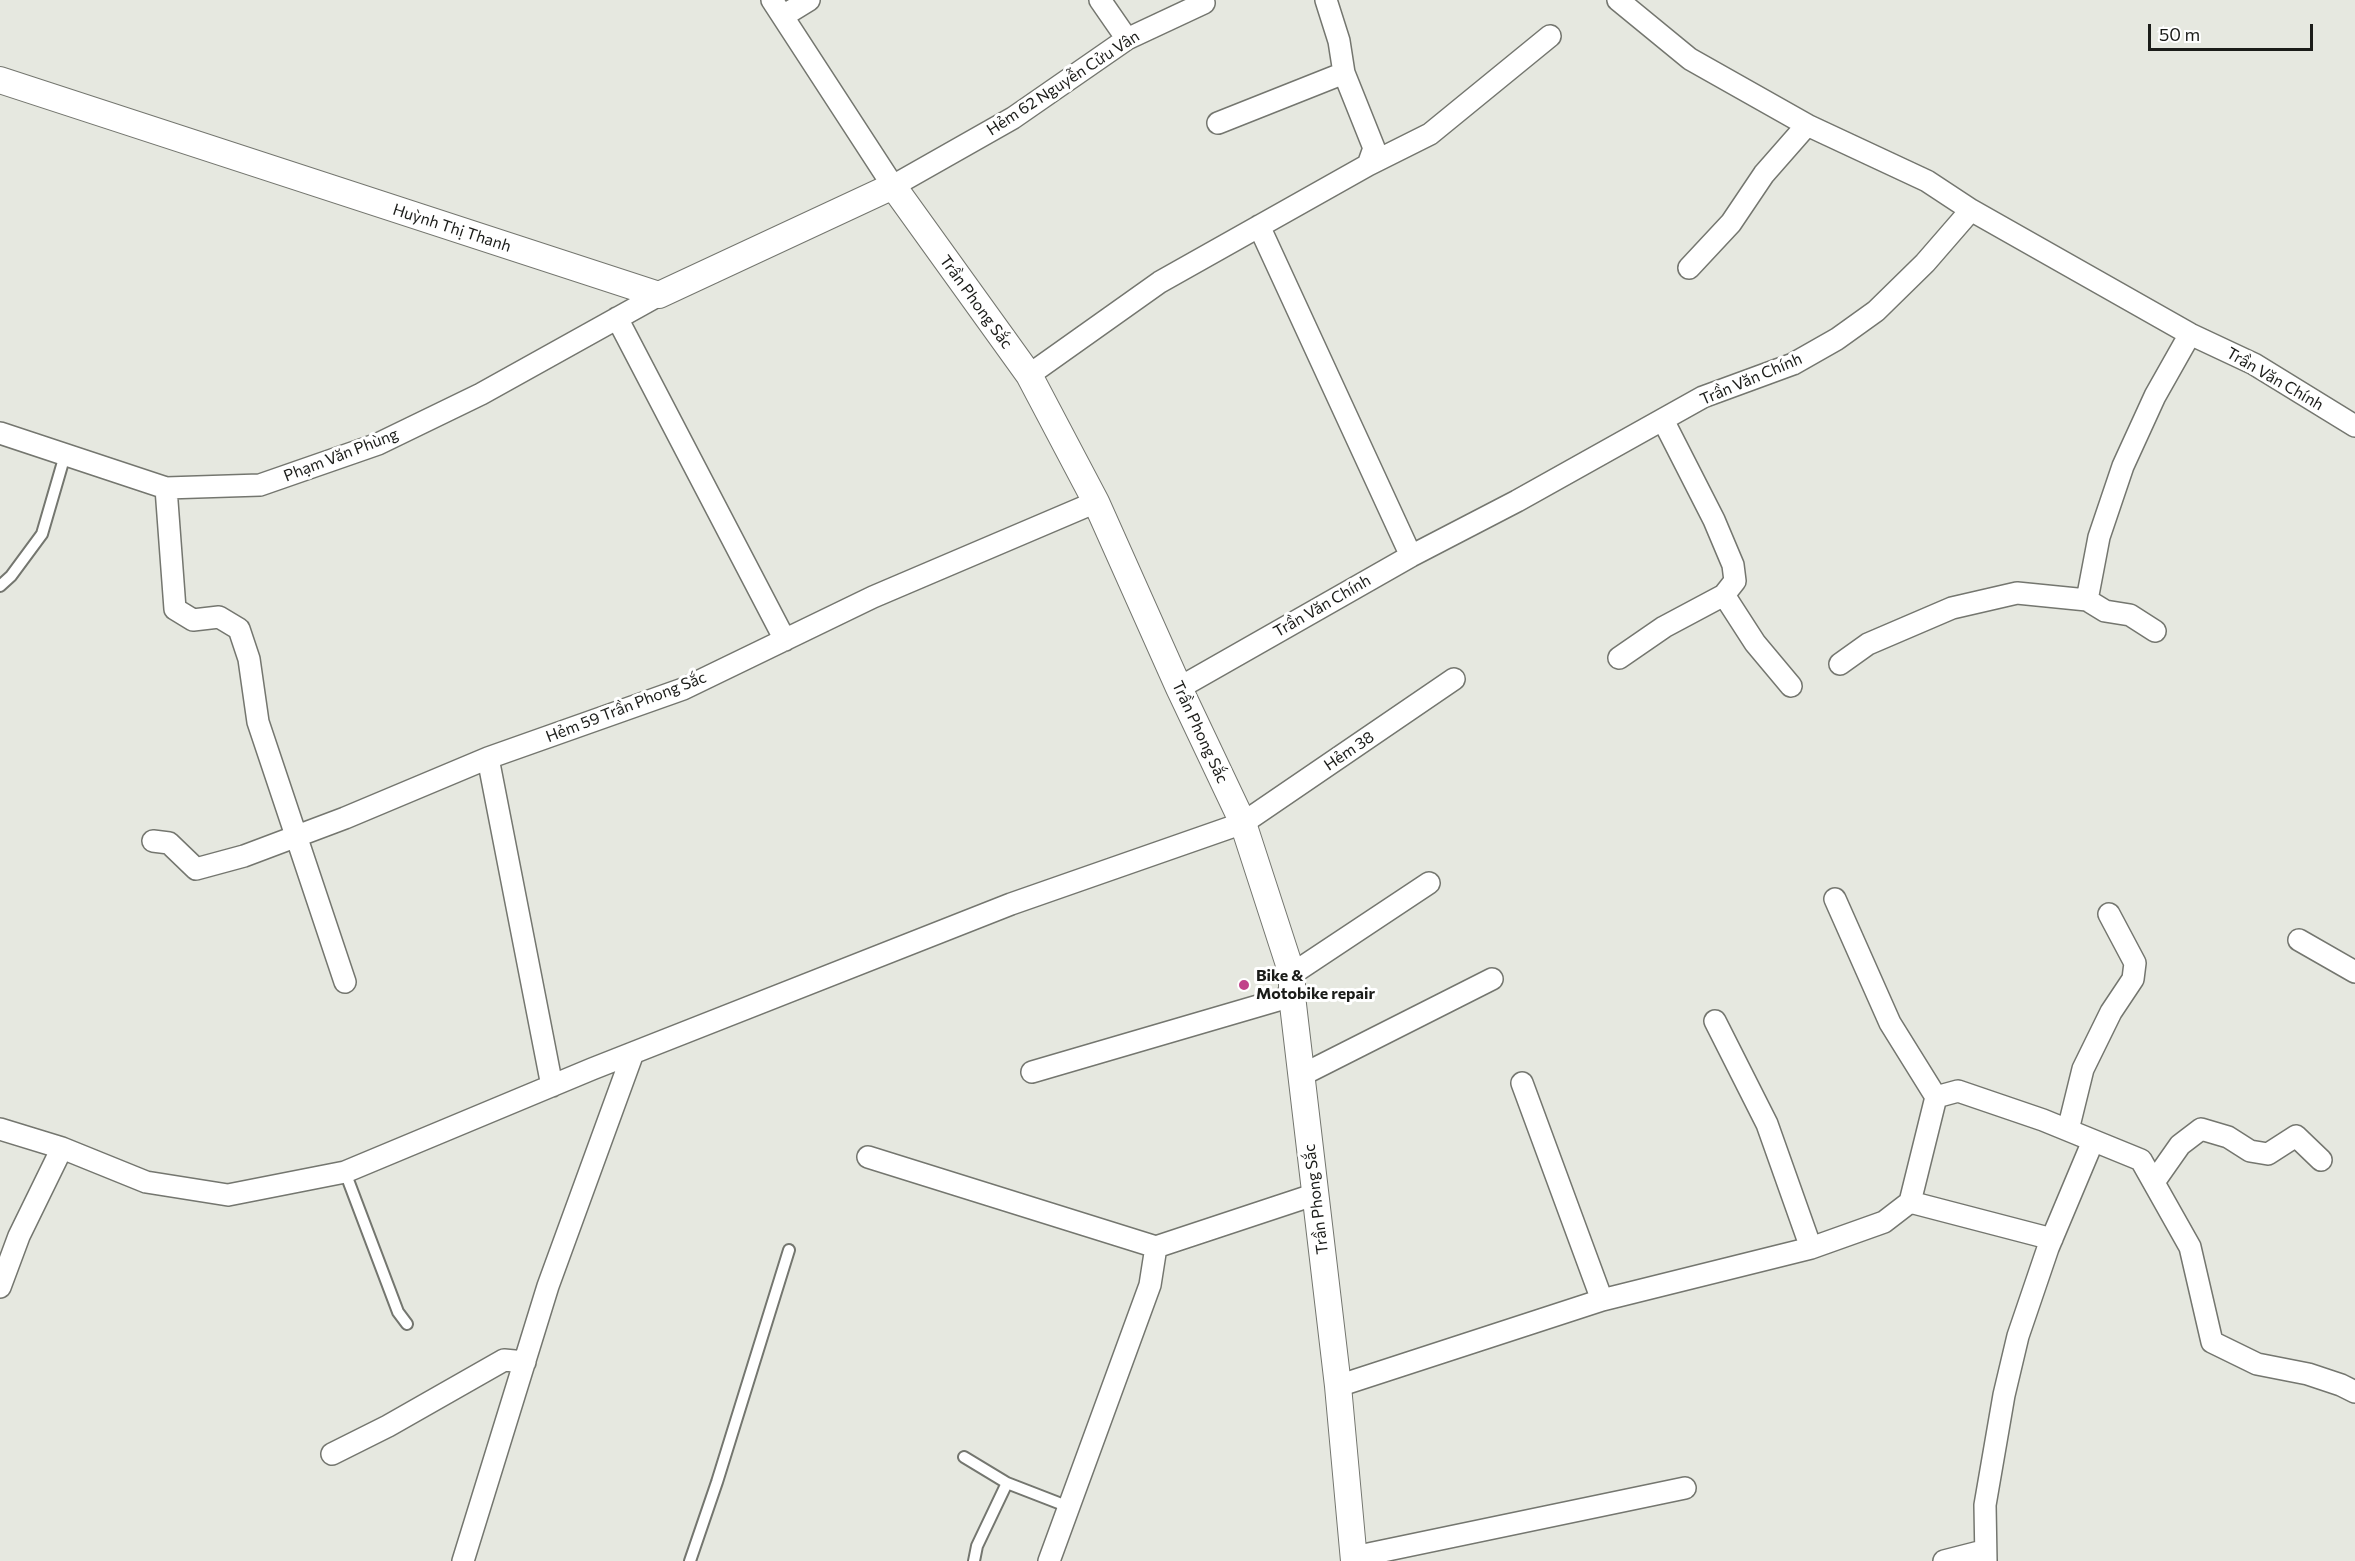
<!DOCTYPE html>
<html>
<head>
<meta charset="utf-8">
<style>
	body { margin:0 }
	#map { position:relative; width:2355px; height:1561px; overflow:hidden; background:#e6e8e0; font-family:Commissioner,sans-serif }
	canvas { display:block }
	.scale { position:absolute; left:2148px; top:24px; width:165px; height:27px; box-sizing:border-box; border:3px solid #1b1c19; border-top:0; padding-left:8px; font-size:18px; line-height:21px; white-space:nowrap; color:#1b1c19; -webkit-text-stroke:4px #fff; paint-order:stroke }
</style>
</head>
<body>
<div id="map">
<canvas width="2355" height="1561"></canvas>
<div class="scale">50 m</div>
</div>
<script>
const c = document.querySelector('canvas').getContext('2d');
c.lineJoin = 'round';
function shape(rows) {
  const path = new Path2D();
  for (const r of rows) {
    path.moveTo(r[0], r[1]);
    for (let i = 2; i < r.length; i += 2) path.lineTo(r[i], r[i + 1]);
  }
  return path;
}
function stroke(path, color, width, dash) {
  c.strokeStyle = color;
  c.lineWidth = width;
  c.lineCap = dash ? 'butt' : 'round';
  c.setLineDash(dash || []);
  c.stroke(path);
}
function drawText(font, color, halo, rows, align = 'center') {
  c.font = font + ' Commissioner,sans-serif';
  c.lineWidth = 6;
  c.setLineDash([]);
  c.textBaseline = 'middle';
  c.strokeStyle = halo;
  c.fillStyle = color;
  for (const [text, x, y, turn = 0] of rows) {
    c.save();
    c.translate(x, y);
    c.rotate((+turn || 0) * Math.PI / 180);
    c.textAlign = isNaN(turn) ? turn : align;
    if (halo) c.strokeText(text, 0, 0);
    c.fillText(text, 0, 0);
    c.restore();
  }
}
const service = shape([
	[0,586,11,576,42,534,65,455],
	[345,1172,398,1312,407,1324],
	[964,1457,1007,1483,977,1546,974,1561],
	[1007,1483,1069,1507],
	[690,1561,717,1482,789,1250]
]);
const minor = shape([
	[772,0,893,186,1013,118,1127,39,1204,3],
	[1100,0,1127,39],
	[1618,0,1690,59,1807,125],
	[783,16,809,0],
	[1218,123,1344,73],
	[1368,165,1430,134,1550,36],
	[1259,226,1411,556],
	[1689,268,1731,223,1764,174,1807,125,1927,181,1971,210],
	[617,318,785,640],
	[1029,375,1160,282,1368,165,1374,148,1344,73,1339,41,1326,0],
	[0,433,166,488,260,485,378,444,481,394,659,295],
	[166,488,175,609,193,620,219,617,239,629,249,659,258,722,345,982],
	[1724,595,1755,643,1791,686],
	[2155,631,2130,615,2105,611,2087,600,2099,537,2123,466,2155,396,2190,334],
	[1619,658,1664,627,1724,595,1735,581,1733,565,1714,520,1663,420],
	[1840,664,1868,644,1952,608,2017,593,2087,600],
	[1179,688,1411,556,1517,501,1703,397,1793,364,1837,339,1876,311,1925,263,1971,210,2190,334,2254,364,2355,426],
	[488,758,552,1086],
	[153,841,169,843,196,869,244,856,345,818,488,758,683,689,873,597,1096,502],
	[1835,899,1890,1023,1936,1097],
	[2299,940,2355,972],
	[1292,974,1429,883],
	[1715,1021,1767,1124,1811,1248],
	[1032,1072,1292,996],
	[1302,1075,1492,979],
	[1522,1083,1602,1300],
	[0,1129,62,1148,146,1182,228,1195,345,1172,592,1069,1011,904,1243,823,1454,679],
	[2068,1130,2083,1069,2111,1012,2133,979,2135,963,2109,914],
	[868,1157,1156,1247],
	[2154,1182,2180,1145,2201,1129,2228,1137,2250,1151,2268,1154,2296,1136,2321,1160],
	[1910,1202,1936,1097,1958,1091,2043,1120,2141,1160,2190,1247,2212,1342,2257,1364,2308,1374,2341,1385,2355,1392],
	[1910,1202,2052,1239],
	[0,1287,19,1236,62,1148],
	[1338,1386,1602,1300,1811,1248,1884,1222,1910,1202],
	[332,1454,388,1426,504,1360,525,1362],
	[1354,1557,1685,1488],
	[463,1561,548,1286,633,1053],
	[1049,1561,1150,1285,1156,1247,1316,1194],
	[1944,1561,1983,1551],
	[1986,1561,1985,1505,2004,1395,2018,1336,2048,1248,2093,1141]
]);
const tertiary = shape([
	[0,80,659,295,893,186,1029,375,1096,502,1179,688,1243,823,1292,974,1292,996,1338,1386,1354,1561]
]);
const markers = [
	[1244,985,6,"#c1418a"]
];
const streetNames = [
	["Hẻm 62 Nguyễn Cửu Vân",1063,83,-33],
	["Huỳnh Thị Thanh",452,228,18],
	["Trần Phong Sắc",976,302,54],
	["Trần Văn Chính",1751,379,-23],
	["Trần Văn Chính",2275,379,30],
	["Phạm Văn Phùng",341,455,-21],
	["Trần Văn Chính",1322,606,-30],
	["Hẻm 59 Trần Phong Sắc",626,707,-21],
	["Trần Phong Sắc",1200,732,65],
	["Hẻm 38",1349,751,-34],
	["Trần Phong Sắc",1316,1199,-97]
];
const poiNames = [
	["Bike &",1256,976],
	["Motobike repair",1256,994]
];
stroke(service, '#74766f', 14);
stroke(minor, '#74766f', 24);
stroke(tertiary, '#74766f', 28);
stroke(service, '#fff', 10);
stroke(minor, '#fff', 21);
stroke(tertiary, '#fff', 26);
for (const [x, y, r, color] of markers) {
  const dot = new Path2D();
  dot.arc(x, y, r, 0, 2 * Math.PI);
  c.fillStyle = color;
  c.fill(dot);
  stroke(dot, '#fff', 2);
}
drawText('16px', '#1b1c19', '#fff', streetNames);
drawText('bold 16px', '#1b1c19', '#fff', poiNames, 'left');
</script>
</body>
</html>
